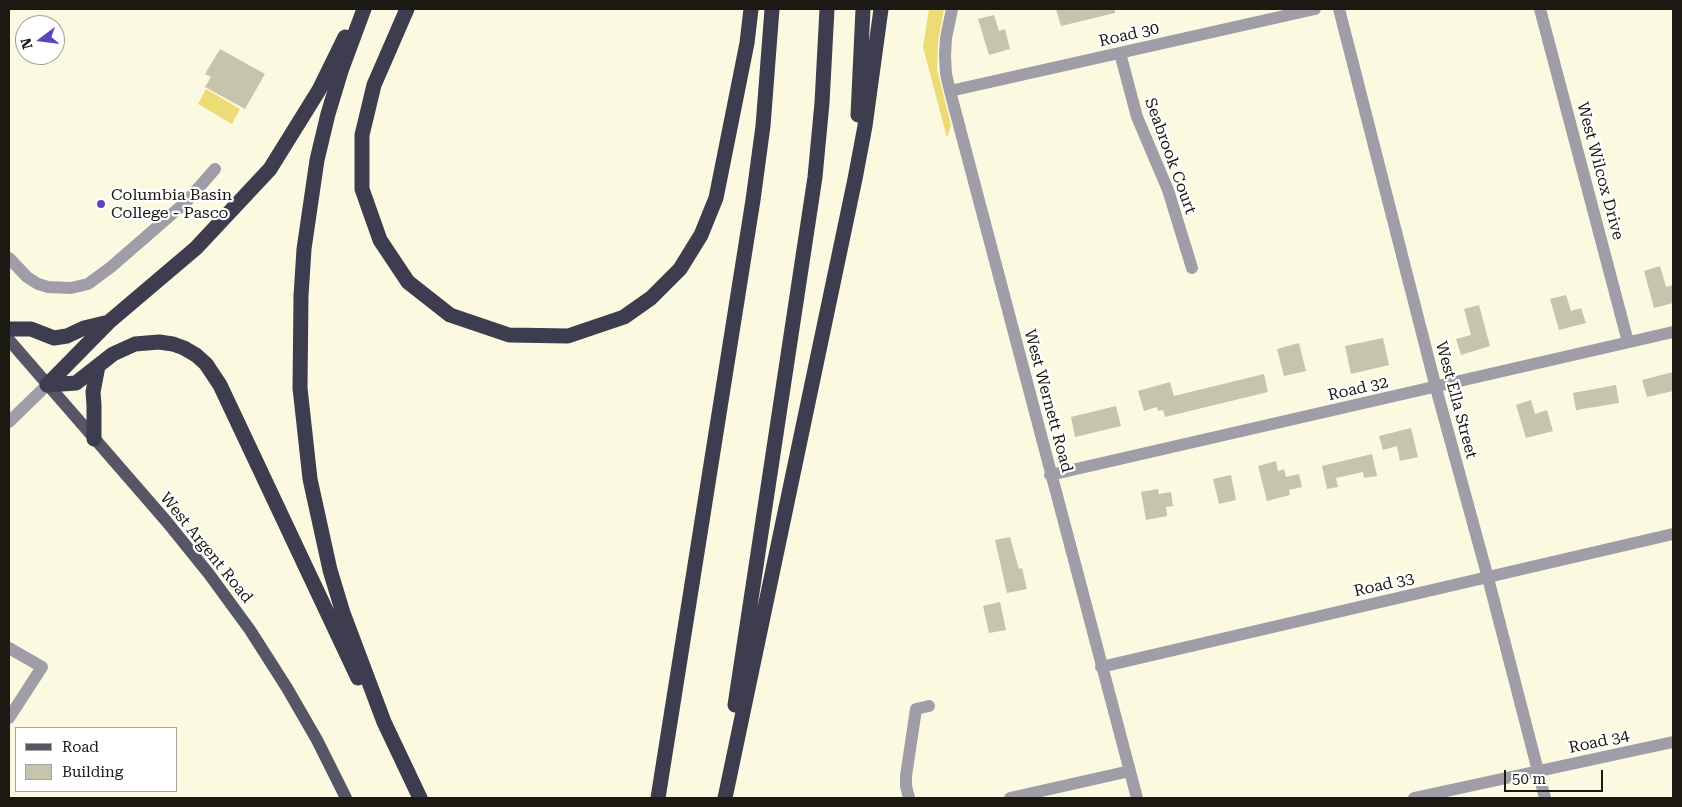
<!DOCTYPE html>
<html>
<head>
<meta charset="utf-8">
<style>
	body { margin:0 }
	#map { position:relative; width:1682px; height:807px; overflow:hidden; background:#fcf9e1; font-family:"Roboto Serif",serif }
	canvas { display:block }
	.frame { position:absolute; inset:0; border:10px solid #1b1911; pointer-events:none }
	.legend { position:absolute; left:15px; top:727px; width:162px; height:65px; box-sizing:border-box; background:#fff; border:1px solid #a4a3a0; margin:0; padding:6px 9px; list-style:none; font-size:15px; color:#1b1911 }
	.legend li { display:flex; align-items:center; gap:10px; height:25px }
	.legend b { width:25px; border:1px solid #a4a3a0 }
	.north { position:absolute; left:15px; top:15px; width:50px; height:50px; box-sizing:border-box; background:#fff; border:1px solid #a4a3a0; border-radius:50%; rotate:255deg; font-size:14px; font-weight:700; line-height:20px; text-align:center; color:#1b1911 }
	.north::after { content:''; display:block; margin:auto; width:18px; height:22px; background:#5e45be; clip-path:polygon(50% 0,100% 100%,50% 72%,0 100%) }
	.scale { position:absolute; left:1504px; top:770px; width:99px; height:22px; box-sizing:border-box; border:2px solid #1b1911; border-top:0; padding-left:6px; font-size:15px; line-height:18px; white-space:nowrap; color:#1b1911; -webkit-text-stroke:4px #fff; paint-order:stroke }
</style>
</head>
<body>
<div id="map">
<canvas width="1682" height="807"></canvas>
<div class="frame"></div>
<ul class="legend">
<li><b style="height:6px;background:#575666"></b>Road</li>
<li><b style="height:14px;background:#c7c4ad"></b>Building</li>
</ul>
<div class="north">N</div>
<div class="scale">50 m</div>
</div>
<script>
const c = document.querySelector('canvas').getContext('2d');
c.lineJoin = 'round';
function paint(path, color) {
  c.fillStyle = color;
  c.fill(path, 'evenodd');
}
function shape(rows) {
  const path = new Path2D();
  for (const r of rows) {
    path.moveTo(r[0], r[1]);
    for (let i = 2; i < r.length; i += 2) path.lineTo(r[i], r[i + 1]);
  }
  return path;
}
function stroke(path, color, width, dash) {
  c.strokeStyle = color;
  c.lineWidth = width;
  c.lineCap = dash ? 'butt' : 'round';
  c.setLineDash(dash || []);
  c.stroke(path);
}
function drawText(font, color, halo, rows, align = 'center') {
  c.font = font + ' "Roboto Serif",serif';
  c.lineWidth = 4.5;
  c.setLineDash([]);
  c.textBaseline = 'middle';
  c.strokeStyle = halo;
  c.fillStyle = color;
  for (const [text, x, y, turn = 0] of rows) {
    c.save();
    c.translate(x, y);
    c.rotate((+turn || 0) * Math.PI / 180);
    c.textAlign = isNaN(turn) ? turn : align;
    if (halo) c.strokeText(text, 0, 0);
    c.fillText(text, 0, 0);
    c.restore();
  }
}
const green = shape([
	[929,9,944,9,938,42,937,69,951,125,947,138,923,47],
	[206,89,240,109,232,124,198,104]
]);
const building = shape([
	[1056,9,1115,9,1115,13,1061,26],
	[994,15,999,31,1005,29,1010,49,989,55,978,19],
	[220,49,265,74,245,109,205,87,211,77,205,74],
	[1660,266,1666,287,1673,285,1673,303,1654,308,1644,271],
	[1566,295,1571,311,1581,308,1586,323,1559,330,1550,299],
	[1479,305,1490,346,1461,355,1456,339,1471,335,1464,309],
	[1383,338,1389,365,1351,374,1345,346],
	[1299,343,1306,371,1284,376,1277,349],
	[1673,372,1673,391,1647,397,1642,380],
	[1264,374,1268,392,1165,417,1163,410,1158,411,1157,407,1144,411,1138,391,1170,382,1174,396],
	[1616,385,1619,403,1576,410,1573,393],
	[1531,400,1535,414,1547,410,1553,431,1526,438,1516,405],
	[1116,406,1121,426,1075,437,1071,417],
	[1411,428,1418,457,1400,461,1397,446,1383,450,1379,436],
	[1372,454,1377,476,1364,478,1363,472,1336,478,1338,487,1327,489,1322,466],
	[1276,461,1278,471,1284,469,1286,477,1299,474,1302,487,1289,490,1290,495,1267,501,1258,466],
	[1231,475,1236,500,1219,504,1213,479],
	[1158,489,1159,494,1171,492,1173,506,1166,507,1167,516,1146,520,1141,492],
	[1010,537,1019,569,1022,568,1027,589,1007,593,995,540],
	[1000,602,1006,630,989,633,983,606]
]);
const minor = shape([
	[952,9,946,38,945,56,946,74,950,91,1137,798],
	[1339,9,1436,388,1488,578,1545,798],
	[1540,9,1628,342],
	[1120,53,1137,117,1168,190,1192,268],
	[950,91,1315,9],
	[9,258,27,277,38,284,48,287,71,288,88,284,111,267,187,201,215,169],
	[9,422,47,385],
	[1050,475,1673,332],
	[9,648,42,667,9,718],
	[1101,667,1673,534],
	[909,798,906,786,906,776,916,709,929,706],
	[1010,798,1130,771],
	[1414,798,1673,742]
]);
const major = shape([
	[9,340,167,522,209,574,250,630,287,688,317,740,346,798]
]);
const highway = shape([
	[364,9,341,71,328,114,317,160,304,249,301,296,300,388,310,479,330,570,343,613,384,722,420,798],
	[407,9,374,85,362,135,362,189,380,240,408,282,450,315,509,335,568,336,624,317,651,298,680,269,701,235,716,198,747,43,751,9],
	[858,115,863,9],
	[9,329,31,329,54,338,67,336,84,328,109,322],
	[47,385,76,383,113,354,135,344,159,342,173,344,184,348,196,355,206,364,220,385,358,678],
	[47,385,110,321,196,248,270,169,319,90,345,37],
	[94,439,94,405,93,392,98,366],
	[735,705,815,177,822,103,827,9],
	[658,798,753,200,763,126,772,9],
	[725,798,855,179,865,126,881,9]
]);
const markers = [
	[101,204,5,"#5e45be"]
];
const streetNames = [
	["Road 30",1129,35,-13],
	["Seabrook Court",1170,156,70],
	["West Wilcox Drive",1600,171,75],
	["Road 32",1358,389,-13],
	["West Ella Street",1456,400,75],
	["West Wernett Road",1048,401,75],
	["West Argent Road",206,548,51],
	["Road 33",1384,585,-13],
	["Road 34",1599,742,-12]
];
const poiNames = [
	["Columbia Basin",111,195],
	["College - Pasco",111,213]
];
paint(green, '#eddc76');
paint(building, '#c7c4ad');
stroke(minor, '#9f9ea8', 12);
stroke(major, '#575666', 12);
stroke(highway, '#3e3d4f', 15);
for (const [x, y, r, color] of markers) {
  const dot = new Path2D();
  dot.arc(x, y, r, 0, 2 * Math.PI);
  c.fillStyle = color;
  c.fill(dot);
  stroke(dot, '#fff', 2);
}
drawText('16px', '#1b1911', '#fff', streetNames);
drawText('16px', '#1b1911', '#fff', poiNames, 'left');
</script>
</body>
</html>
